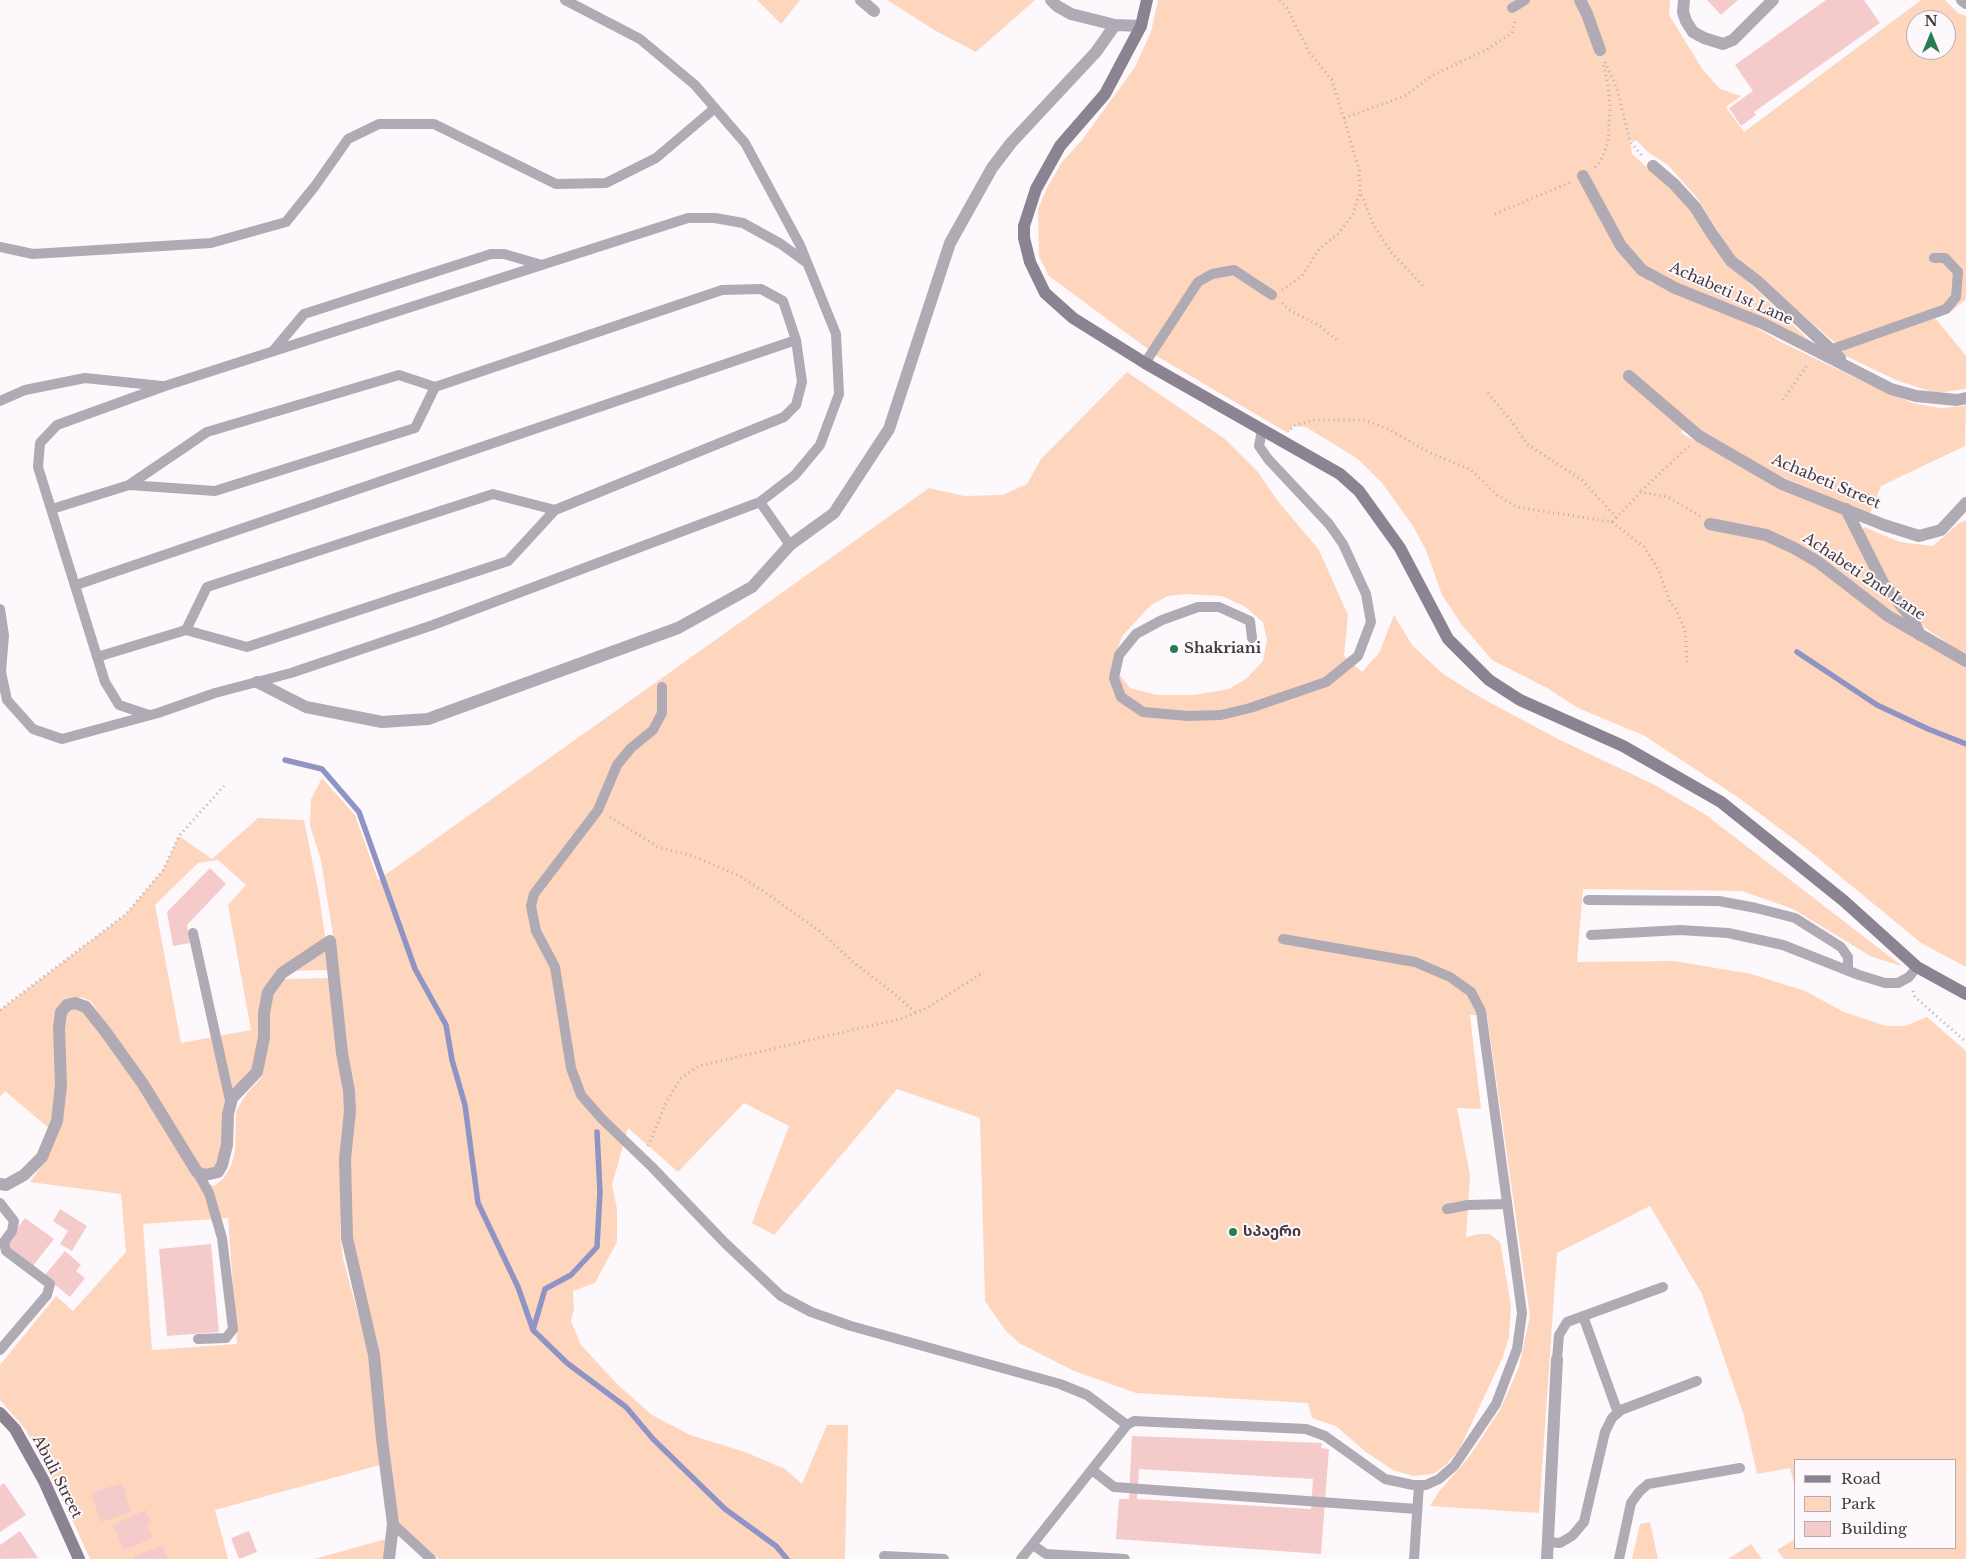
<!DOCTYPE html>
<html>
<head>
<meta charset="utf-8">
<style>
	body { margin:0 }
	#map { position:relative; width:1966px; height:1559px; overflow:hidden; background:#fdf8fb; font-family:"Libre Baskerville",serif }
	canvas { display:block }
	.legend { position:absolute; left:1794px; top:1459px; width:162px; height:90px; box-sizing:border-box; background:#fdf8fb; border:1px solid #b3acb0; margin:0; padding:6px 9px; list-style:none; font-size:15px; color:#44393f }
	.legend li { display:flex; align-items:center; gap:10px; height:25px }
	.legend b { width:25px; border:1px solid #b3acb0 }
	.north { position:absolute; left:1906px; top:10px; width:50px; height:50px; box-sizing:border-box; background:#fdf8fb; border:1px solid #b3acb0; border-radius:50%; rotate:0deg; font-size:14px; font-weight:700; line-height:20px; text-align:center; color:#44393f }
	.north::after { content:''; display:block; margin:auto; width:18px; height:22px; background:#297e50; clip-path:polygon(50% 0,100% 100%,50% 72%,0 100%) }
</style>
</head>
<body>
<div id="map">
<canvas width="1966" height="1559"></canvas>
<ul class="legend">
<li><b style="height:6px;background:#8b8392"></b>Road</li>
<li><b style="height:14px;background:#fed6be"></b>Park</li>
<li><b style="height:14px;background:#f4cbca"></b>Building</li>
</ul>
<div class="north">N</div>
</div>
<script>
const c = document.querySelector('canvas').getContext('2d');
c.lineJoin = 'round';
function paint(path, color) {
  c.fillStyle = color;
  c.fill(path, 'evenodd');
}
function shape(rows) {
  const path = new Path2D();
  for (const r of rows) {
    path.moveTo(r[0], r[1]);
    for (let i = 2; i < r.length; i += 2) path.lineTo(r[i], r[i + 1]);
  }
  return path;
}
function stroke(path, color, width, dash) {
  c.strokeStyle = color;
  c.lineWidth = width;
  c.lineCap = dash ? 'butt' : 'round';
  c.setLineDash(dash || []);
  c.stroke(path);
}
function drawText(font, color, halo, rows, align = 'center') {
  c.font = font + ' "Libre Baskerville","Noto Sans Georgian",serif';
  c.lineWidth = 4;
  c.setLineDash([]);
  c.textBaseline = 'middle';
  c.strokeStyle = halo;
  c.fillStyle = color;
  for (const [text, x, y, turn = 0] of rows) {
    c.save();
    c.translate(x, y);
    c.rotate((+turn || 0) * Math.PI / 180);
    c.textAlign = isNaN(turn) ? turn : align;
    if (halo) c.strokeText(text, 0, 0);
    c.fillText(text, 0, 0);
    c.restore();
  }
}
const green = shape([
	[757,0,800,0,781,24],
	[887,0,1035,0,976,52,936,31],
	[1158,0,1670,0,1669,15,1703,70,1720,89,1741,96,1726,107,1744,132,1921,0,1945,0,1958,13,1966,16,1966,299,1953,310,1935,318,1966,356,1966,389,1936,393,1898,381,1846,356,1840,347,1732,254,1697,198,1668,165,1648,152,1637,141,1630,141,1632,154,1688,204,1745,279,1816,347,1655,273,1649,282,1750,324,1781,342,1870,385,1913,403,1940,408,1966,406,1965,446,1881,486,1869,516,1765,469,1685,422,1681,433,1732,461,1843,513,1904,611,1905,623,1780,544,1966,663,1966,967,1921,943,1807,849,1739,798,1645,736,1578,708,1547,688,1492,660,1462,625,1442,595,1426,550,1413,526,1382,483,1358,459,1306,427,1293,426,1288,433,1160,358,1049,276,1039,257,1038,209,1048,186,1062,162,1082,140,1135,67,1151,32],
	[1916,20,1946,20,1946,50,1916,50],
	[1127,372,1225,439,1258,472,1277,500,1319,550,1348,615,1344,656,1362,672,1379,653,1394,615,1412,645,1442,673,1478,696,1560,740,1653,784,1706,815,1902,966,1872,957,1793,909,1742,891,1583,889,1577,962,1674,961,1751,974,1805,991,1844,1012,1886,1026,1905,1026,1927,1017,1966,1051,1966,1559,1784,1559,1777,1550,1795,1539,1795,1548,1955,1548,1955,1460,1795,1460,1795,1488,1790,1468,1757,1474,1744,1416,1702,1294,1650,1206,1557,1253,1539,1513,1430,1506,1438,1493,1469,1457,1500,1410,1519,1367,1530,1316,1487,1015,1470,1015,1481,1109,1457,1108,1470,1175,1466,1237,1479,1234,1490,1234,1500,1242,1511,1305,1509,1337,1502,1359,1460,1448,1447,1464,1433,1474,1413,1476,1393,1470,1366,1452,1336,1426,1312,1418,1308,1403,1136,1393,1074,1371,1019,1343,1005,1330,985,1301,980,1118,897,1089,774,1235,752,1223,789,1126,744,1103,678,1172,628,1128,612,1185,617,1209,617,1242,595,1283,573,1291,574,1308,571,1321,581,1345,618,1385,652,1415,690,1435,745,1452,785,1469,802,1484,827,1425,848,1425,845,1559,439,1559,396,1521,349,1236,345,1047,337,960,321,860,310,826,311,799,322,778,355,815,378,880,929,488,964,496,1003,495,1027,484,1041,459],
	[1188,594,1222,596,1244,606,1263,622,1267,640,1263,661,1247,678,1229,689,1193,695,1157,695,1130,688,1119,674,1114,661,1122,636,1151,605,1168,596],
	[1966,520,1966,656,1924,627,1885,580,1862,531,1864,527,1900,542,1933,546,1959,523],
	[258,818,304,820,318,889,330,970,281,971,264,993,255,1069,230,1096,218,1165,206,1171,196,1165,91,1001,81,997,64,1002,58,1084,51,1130,5,1091,0,1097,0,1010,126,914,163,870,179,836,212,859],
	[218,860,246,885,228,905,251,1030,181,1043,155,905,198,863],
	[329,978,346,1115,340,1183,340,1233,343,1258,370,1360,384,1464,215,1510,228,1559,90,1559,66,1506,26,1430,0,1400,0,1365,56,1296,73,1311,126,1252,121,1194,30,1182,47,1158,64,1015,72,1008,84,1012,141,1088,195,1178,214,1186,223,1179,231,1166,235,1151,236,1111,247,1093,262,1077,269,1038,270,1009,273,994,285,979],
	[228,1218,237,1344,152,1350,143,1224],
	[1650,1522,1658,1559,1632,1559,1640,1524],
	[386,1539,384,1559,314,1559],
	[1751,1544,1762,1559,1728,1559]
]);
const stream = shape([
	[1797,652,1877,705,1928,729,1966,744],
	[285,760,322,769,359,812,415,969,446,1025,452,1060,465,1105,478,1203,518,1287,533,1330,567,1363,626,1407,653,1439,725,1509,776,1546,787,1559],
	[533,1330,545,1289,571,1275,597,1247,600,1192,597,1132]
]);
const building = shape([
	[1707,0,1738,0,1721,15],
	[1826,0,1864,0,1880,23,1754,112,1756,115,1741,126,1729,108,1753,91,1735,65],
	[210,868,226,884,187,925,190,943,173,946,167,912],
	[60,1209,87,1226,72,1251,60,1244,68,1231,53,1221],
	[25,1218,54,1239,32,1267,4,1246],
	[211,1244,219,1332,167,1336,159,1249],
	[65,1251,81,1265,76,1271,85,1278,70,1297,44,1276],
	[1132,1436,1322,1443,1321,1448,1329,1449,1321,1554,1116,1539,1119,1499,1129,1499],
	[1139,1469,1313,1479,1311,1509,1137,1499],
	[4,1483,26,1515,0,1532,0,1486],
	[122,1483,131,1512,101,1522,91,1493],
	[146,1510,151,1522,147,1524,153,1538,124,1550,113,1525],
	[20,1531,38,1558,0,1559,0,1545],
	[249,1531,257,1552,239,1559,231,1538],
	[163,1546,168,1559,135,1559,134,1556]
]);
const path = shape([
	[1280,0,1288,10,1309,52,1332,80,1359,169,1360,191,1373,224,1391,252,1424,287],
	[1605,62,1617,89,1630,141,1643,157],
	[1344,118,1405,96,1433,75,1486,50,1512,33,1515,21],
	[1595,167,1600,162,1608,143,1610,106,1608,85,1603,63],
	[1495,214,1571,182],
	[1282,290,1302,276,1319,249,1339,233,1353,214,1360,192],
	[1282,303,1291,311,1320,326,1339,342],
	[1488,393,1513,423,1527,444,1582,480,1616,517],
	[1783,400,1808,364],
	[1291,429,1293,426,1313,420,1364,420,1388,429,1432,454,1470,469,1497,495,1517,507,1612,522,1641,492,1668,497,1700,516],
	[1641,491,1689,446],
	[1612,522,1644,547,1658,569,1670,602,1676,609,1685,630,1687,662],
	[610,817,658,847,693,856,738,875,763,891,821,932,852,961,892,992,915,1012],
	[1913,991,1915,997,1966,1042],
	[0,1010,126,914,163,870,179,836,224,786],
	[648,1146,666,1103,680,1079,699,1066,900,1019,927,1008,984,972]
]);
const lane = shape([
	[565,0,640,39,695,85,745,143,800,245,836,334,839,394,820,445,795,475,760,502],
	[1512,8,1525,0],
	[0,247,33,254,211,243,286,222,315,186,348,139,379,124,434,124,556,184,606,183,656,158,715,108],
	[1830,350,1946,309,1956,297,1958,272,1945,258,1934,258],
	[273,351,304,314,491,254,504,254,542,265],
	[1145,363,1198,282,1212,274,1234,270,1272,295],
	[435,387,415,428,215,491,129,485,207,432,399,375,435,387,722,290,761,289,783,301,796,340,802,382,796,405,784,417,555,510],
	[0,401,25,390,85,378,162,386],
	[52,509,129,485],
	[76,585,796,340],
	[0,609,4,635,1,672,7,700,33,729,62,739,158,713,215,693,291,673,433,625,760,502,790,545],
	[1252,638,1250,621,1219,607,1198,607,1162,620,1136,634,1119,655,1114,678,1121,697,1143,712,1188,716,1221,715,1250,708,1326,682,1358,656,1371,622,1366,594,1343,544,1329,524,1268,459,1259,446,1262,430],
	[97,657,186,630,247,647,508,561,555,510,493,494,207,587,186,630],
	[662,687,662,713,653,730,631,748,617,765,598,810,534,894,531,906,536,931,555,967,571,1068,581,1095,602,1119,652,1167,725,1243,781,1296,811,1312,851,1326,1060,1384,1087,1395,1127,1425],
	[149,715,119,705,105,682,38,467,40,443,57,425,165,386,688,218,715,218,743,223,781,244,807,263],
	[1588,900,1719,901,1756,908,1795,918,1841,947,1848,957,1848,971],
	[193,933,231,1105],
	[1591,935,1680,930,1728,933,1783,945,1859,975,1885,983,1898,983,1909,977,1917,967],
	[197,1172,209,1193,222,1238,233,1329,226,1338,198,1339],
	[0,1203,14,1221,12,1231,4,1242,6,1251,50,1284,47,1295,0,1350],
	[1447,1209,1468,1205,1507,1204],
	[1583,1316,1618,1413],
	[1557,1359,1559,1335,1567,1322,1663,1287],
	[1092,1470,1114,1487,1417,1509],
	[393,1524,431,1559],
	[1547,1542,1560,1543,1572,1536,1584,1522,1605,1432,1612,1418,1621,1410,1697,1381],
	[1033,1545,1046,1554,1125,1559],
	[884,1556,944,1559],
	[1021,1559,1127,1425,1134,1421,1306,1429,1325,1436,1385,1479,1413,1485,1426,1485,1439,1479,1454,1466,1496,1404,1517,1349,1522,1313,1481,1011,1471,992,1450,977,1415,962,1283,939],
	[1414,1559,1419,1485],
	[1619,1559,1631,1503,1639,1492,1648,1484,1740,1468]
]);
const street = shape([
	[861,0,874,11],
	[1051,0,1057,6,1071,14,1115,25,1141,26],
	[1580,0,1587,14,1600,50],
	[1684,0,1683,12,1686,21,1693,32,1704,38,1723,44,1733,40,1773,0],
	[1962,0,1966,3],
	[1653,166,1674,184,1695,207,1712,234,1731,261,1757,281,1840,358],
	[1583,176,1621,246,1642,270,1675,288,1762,323,1891,389,1916,396,1957,400,1966,398],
	[1629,376,1699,436,1782,484,1884,525,1919,536,1941,530,1966,503],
	[1846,509,1883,583,1913,620,1920,635],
	[1710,524,1766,535,1794,548,1818,562,1888,616,1966,661],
	[257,682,306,707,382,722,428,719,678,628,752,587,790,545,834,513,889,429,950,243,992,168,1011,143,1096,52,1115,25],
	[0,1184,6,1185,24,1175,42,1157,57,1121,61,1085,59,1028,61,1012,67,1005,75,1003,86,1007,105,1031,143,1084,197,1172,205,1175,218,1172,222,1165,227,1145,228,1114,232,1098,257,1072,264,1037,264,1013,268,992,282,973,330,941,342,1053,349,1091,350,1111,345,1159,347,1238,374,1355,382,1439,393,1524,389,1559],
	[1547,1559,1557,1359]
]);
const secondary = shape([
	[1147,0,1141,26,1105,94,1060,146,1036,189,1024,226,1024,238,1030,262,1045,293,1073,318,1145,363,1340,474,1359,491,1400,548,1448,639,1489,680,1520,700,1623,746,1721,802,1844,901,1917,967,1966,994],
	[0,1413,15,1429,44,1481,79,1559]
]);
const markers = [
	[1174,649,5,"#297e50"],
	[1233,1232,5,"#297e50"]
];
const streetNames = [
	["Achabeti 1st Lane",1731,294,24],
	["Achabeti Street",1826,482,23],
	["Achabeti 2nd Lane",1864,577,34],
	["Abuli Street",57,1477,63]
];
const poiNames = [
	["Shakriani",1184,649],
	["სპაერი",1243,1232]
];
paint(green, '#fed6be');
stroke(stream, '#8f94c4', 5.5);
paint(building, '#f4cbca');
stroke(path, '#b6aeb2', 3, [1, 4]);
stroke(lane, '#afaab4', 10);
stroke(street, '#afaab4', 12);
stroke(secondary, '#8b8392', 12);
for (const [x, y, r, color] of markers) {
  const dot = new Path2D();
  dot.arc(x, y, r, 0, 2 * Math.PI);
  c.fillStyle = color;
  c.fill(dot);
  stroke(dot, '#fdf8fb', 2);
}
drawText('15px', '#44393f', '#fdf8fb', streetNames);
drawText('bold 15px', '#44393f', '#fdf8fb', poiNames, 'left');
</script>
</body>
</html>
